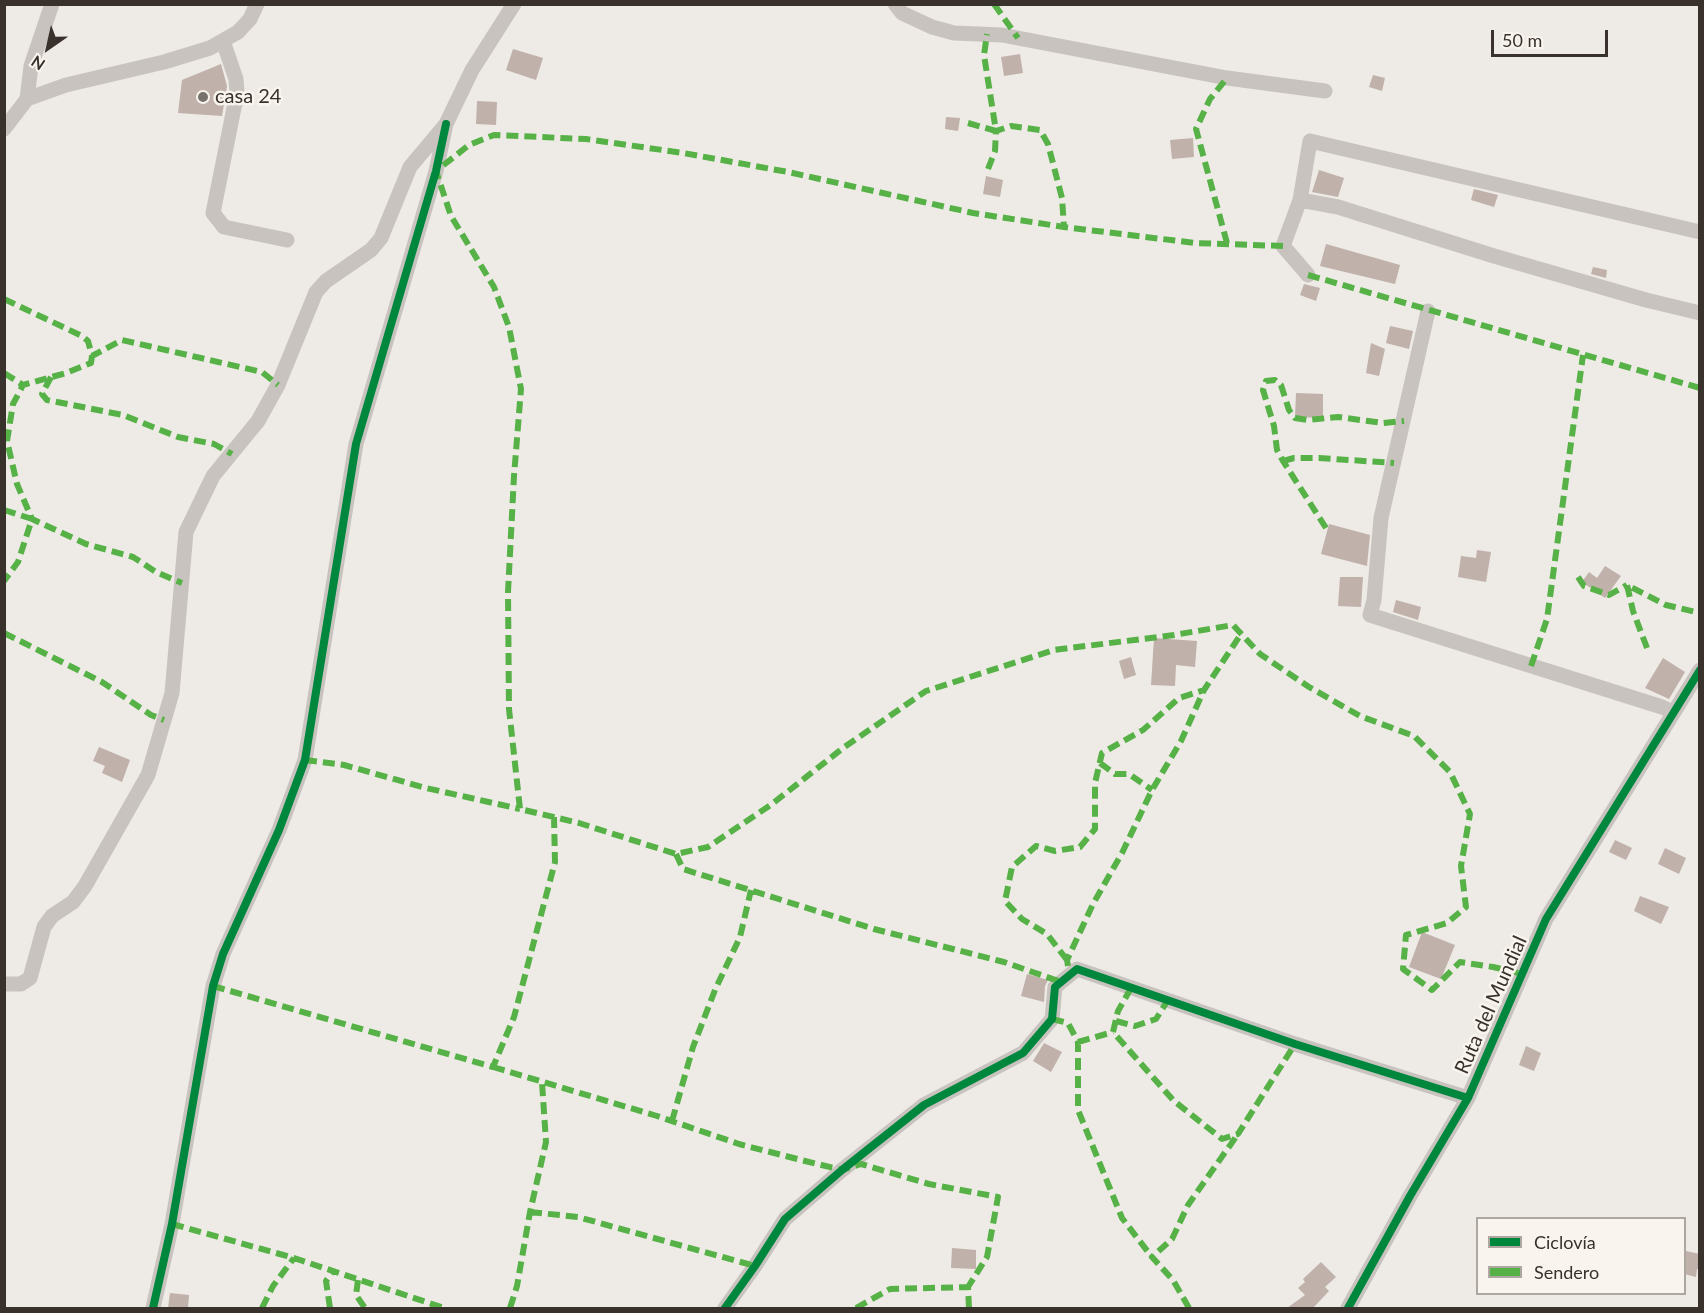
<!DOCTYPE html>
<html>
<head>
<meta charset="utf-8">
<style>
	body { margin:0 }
	#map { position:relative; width:1704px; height:1313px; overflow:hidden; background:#eeeae6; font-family:Lato,sans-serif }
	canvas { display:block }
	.frame { position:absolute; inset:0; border:6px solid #38312c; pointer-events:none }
	.legend { position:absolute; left:1476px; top:1217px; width:210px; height:78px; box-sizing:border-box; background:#f9f5ee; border:2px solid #aca7a0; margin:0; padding:8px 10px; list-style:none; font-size:18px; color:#38312c }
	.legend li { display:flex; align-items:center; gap:12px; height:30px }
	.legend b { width:30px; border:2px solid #aca7a0 }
	.north { position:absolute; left:18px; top:18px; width:60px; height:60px; -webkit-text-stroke:4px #f9f5ee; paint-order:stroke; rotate:214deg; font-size:16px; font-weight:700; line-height:24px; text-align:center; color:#38312c }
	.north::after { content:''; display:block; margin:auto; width:21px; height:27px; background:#38312c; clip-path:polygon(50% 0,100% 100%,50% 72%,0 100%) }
	.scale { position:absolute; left:1491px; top:30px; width:117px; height:27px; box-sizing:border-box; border:3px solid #38312c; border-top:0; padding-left:8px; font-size:18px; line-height:21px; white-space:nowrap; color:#38312c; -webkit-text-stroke:4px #f9f5ee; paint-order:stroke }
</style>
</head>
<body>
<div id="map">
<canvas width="1704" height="1313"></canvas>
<div class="frame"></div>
<ul class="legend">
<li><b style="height:8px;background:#00873e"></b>Ciclovía</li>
<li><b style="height:8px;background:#56b246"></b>Sendero</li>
</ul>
<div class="north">N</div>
<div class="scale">50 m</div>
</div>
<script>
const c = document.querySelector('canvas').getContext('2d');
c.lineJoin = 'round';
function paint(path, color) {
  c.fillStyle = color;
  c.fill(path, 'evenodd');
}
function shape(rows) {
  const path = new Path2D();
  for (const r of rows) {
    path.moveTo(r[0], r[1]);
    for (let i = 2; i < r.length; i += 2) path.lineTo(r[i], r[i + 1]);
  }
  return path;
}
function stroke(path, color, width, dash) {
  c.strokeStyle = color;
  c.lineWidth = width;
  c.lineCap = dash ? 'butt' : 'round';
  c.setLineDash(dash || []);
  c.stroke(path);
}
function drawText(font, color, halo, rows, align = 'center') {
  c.font = font + ' Lato,sans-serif';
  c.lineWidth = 5;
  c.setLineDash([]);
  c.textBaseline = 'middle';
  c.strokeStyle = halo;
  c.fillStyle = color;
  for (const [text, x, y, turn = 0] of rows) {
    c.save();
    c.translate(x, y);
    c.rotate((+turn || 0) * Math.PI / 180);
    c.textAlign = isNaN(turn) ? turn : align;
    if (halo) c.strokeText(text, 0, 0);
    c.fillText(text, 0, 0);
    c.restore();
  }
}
const building = shape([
	[513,49,543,58,536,80,506,70],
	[1020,54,1023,73,1004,76,1001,57],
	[221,64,227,86,222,116,178,113,182,80],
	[1373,75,1385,78,1382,91,1369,87],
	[477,101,497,102,496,125,476,124],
	[946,117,960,118,958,131,945,129],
	[1193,138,1194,157,1172,159,1170,140],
	[1319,170,1344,178,1338,197,1312,192],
	[986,176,1003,180,1000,197,983,194],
	[1474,189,1498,195,1494,207,1471,200],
	[1326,244,1400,265,1395,284,1320,266],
	[1593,267,1607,270,1606,278,1591,274],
	[1304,284,1320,288,1316,301,1300,295],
	[1390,326,1413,331,1409,349,1386,343],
	[1371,343,1385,349,1379,376,1366,373],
	[1296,393,1323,394,1323,418,1295,417],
	[1329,524,1370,535,1367,566,1321,554],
	[1477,550,1491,552,1486,582,1458,577,1461,556,1476,558],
	[1605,566,1621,576,1605,598,1582,582,1589,572,1597,578],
	[1340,577,1363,577,1361,607,1338,606],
	[1396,600,1421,607,1418,620,1393,612],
	[1154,638,1197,641,1195,667,1176,665,1175,686,1151,685],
	[1131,657,1136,675,1124,679,1119,661],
	[1663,658,1685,672,1669,699,1645,688],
	[99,747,130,760,122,782,102,773,105,766,93,761],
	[1615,840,1632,848,1626,860,1609,852],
	[1665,848,1686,858,1679,874,1658,864],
	[1640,896,1669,907,1661,924,1634,911],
	[1422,932,1455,945,1441,979,1409,967],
	[1027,974,1048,980,1045,986,1044,1002,1021,996],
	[1044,1043,1062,1052,1051,1072,1033,1061],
	[1526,1046,1541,1053,1534,1071,1519,1065],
	[952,1248,976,1250,976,1269,951,1268],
	[1686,1251,1700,1254,1700,1269,1697,1269,1696,1277,1684,1274],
	[1321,1262,1336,1277,1325,1287,1329,1291,1313,1308,1287,1308,1305,1295,1298,1288,1305,1282,1303,1279],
	[170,1293,189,1295,188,1308,168,1308]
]);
const street = shape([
	[895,4,902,13,932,27,954,33,1002,35,1227,78,1325,91],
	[223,41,236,79,237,93,213,213,224,227,287,240],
	[27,99,31,66,52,4],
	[4,129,27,99,66,85,164,62,210,48,238,32,250,19,257,4],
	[1300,200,1338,207,1494,256,1646,300,1700,313],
	[1308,275,1283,246,1300,200,1310,141,1700,232],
	[1428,311,1381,518,1374,600,1370,615,1662,707,1673,712],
	[4,984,21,984,30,978,44,927,52,916,73,902,85,886,148,775,172,693,186,532,213,476,258,421,278,385,316,292,326,281,371,250,381,238,410,167,446,124,472,70,514,4],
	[153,1308,172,1224,213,986,223,954,279,830,305,760,356,444,436,171,446,124],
	[725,1308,755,1266,785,1219,842,1170,924,1105,1023,1053,1052,1019,1055,987,1077,969,1295,1044,1468,1098],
	[1348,1308,1410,1196,1468,1098,1546,919,1700,670]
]);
const quiet = shape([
	[994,4,1018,38],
	[968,123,996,131,984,55,987,34],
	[988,169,995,151,996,131,1011,126,1040,130,1048,144,1062,198,1064,227],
	[1227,243,1196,129,1210,99,1227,78],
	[1283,246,1195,243,1064,227,973,213,788,172,683,153,586,139,494,135,469,145,436,171,451,216,494,287,509,327,521,389,514,476,508,592,509,709,520,809,579,823,676,854,708,847,772,804,843,748,926,691,1054,650,1174,635,1233,625,1260,654,1309,687,1360,716,1414,736,1450,772,1470,814,1461,866,1466,907,1447,923,1406,935,1403,969,1432,990,1460,962,1493,967,1523,974],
	[1308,275,1700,388],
	[4,299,82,336,88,341,92,356,122,340,262,372,278,385],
	[92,356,91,363,66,373,23,385,13,404,7,441,17,484,32,519,86,544,133,557,156,572,182,583],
	[4,373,23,385],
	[51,377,42,394,47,400,123,415,178,437,214,444,232,454],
	[1283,461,1294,458,1319,458,1394,463],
	[4,510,32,519,18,562,4,581],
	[1326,528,1283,461,1277,450,1274,426,1263,390,1266,381,1275,380,1281,385,1289,410,1295,418,1308,420,1338,417,1383,423,1404,421],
	[1578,577,1584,586,1609,595,1627,585],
	[4,633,102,682,151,715,164,720],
	[1647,648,1633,611,1627,585,1666,605,1700,613],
	[1531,666,1547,619,1583,355],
	[305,760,344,765,426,788,520,809],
	[1100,763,1115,774,1129,774,1152,790],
	[676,854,683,869,874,929,1004,962,1061,982],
	[1067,960,1047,934,1022,919,1005,901,1012,867,1036,846,1055,851,1080,847,1095,829,1095,783,1102,753,1143,730,1179,698,1204,690],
	[1068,966,1067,960,1093,904,1122,853,1152,790,1181,741,1204,690,1241,634],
	[213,986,493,1067,514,1017,555,862,554,817],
	[1131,988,1118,1011,1113,1032,1174,1101,1222,1139,1238,1134,1295,1044],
	[1052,1019,1068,1023,1078,1042,1078,1110,1122,1218,1152,1257],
	[1116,1021,1135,1026,1156,1019,1168,1000],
	[1078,1042,1113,1032],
	[493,1067,657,1116,739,1144,805,1161,842,1170,861,1164,929,1184,998,1197,987,1257,968,1287],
	[672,1121,693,1047,715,990,740,937,751,890],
	[530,1212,578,1217,755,1266],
	[172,1224,294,1258,444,1308],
	[358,1280,356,1295,365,1308],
	[262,1308,273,1286,294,1258],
	[330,1308,326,1281,333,1271],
	[510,1308,517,1286,530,1212,546,1142,542,1082],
	[856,1308,890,1289,968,1287,969,1308],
	[1189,1308,1173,1280,1152,1257,1172,1239,1188,1205,1238,1134]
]);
const cycleway = shape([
	[153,1308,172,1224,213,986,223,954,279,830,305,760,356,444,436,171,446,124],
	[725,1308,755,1266,785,1219,842,1170,924,1105,1023,1053,1052,1019,1055,987,1077,969,1295,1044,1468,1098],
	[1348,1308,1410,1196,1468,1098,1546,919,1700,670]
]);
const markers = [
	[203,97,6,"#78726d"]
];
const poiNames = [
	["casa 24",215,97]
];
const streetNames = [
	["Ruta del Mundial",1491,1005,-66]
];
paint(building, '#c0b1aa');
stroke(street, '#c8c3be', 15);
stroke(quiet, '#56b246', 6, [12, 6]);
stroke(cycleway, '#00873e', 8);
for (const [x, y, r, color] of markers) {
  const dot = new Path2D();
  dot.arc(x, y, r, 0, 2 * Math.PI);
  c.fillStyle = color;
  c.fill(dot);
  stroke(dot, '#f9f5ee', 2);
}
drawText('20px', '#38312c', '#f9f5ee', poiNames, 'left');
drawText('20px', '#38312c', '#f9f5ee', streetNames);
</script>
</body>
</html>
